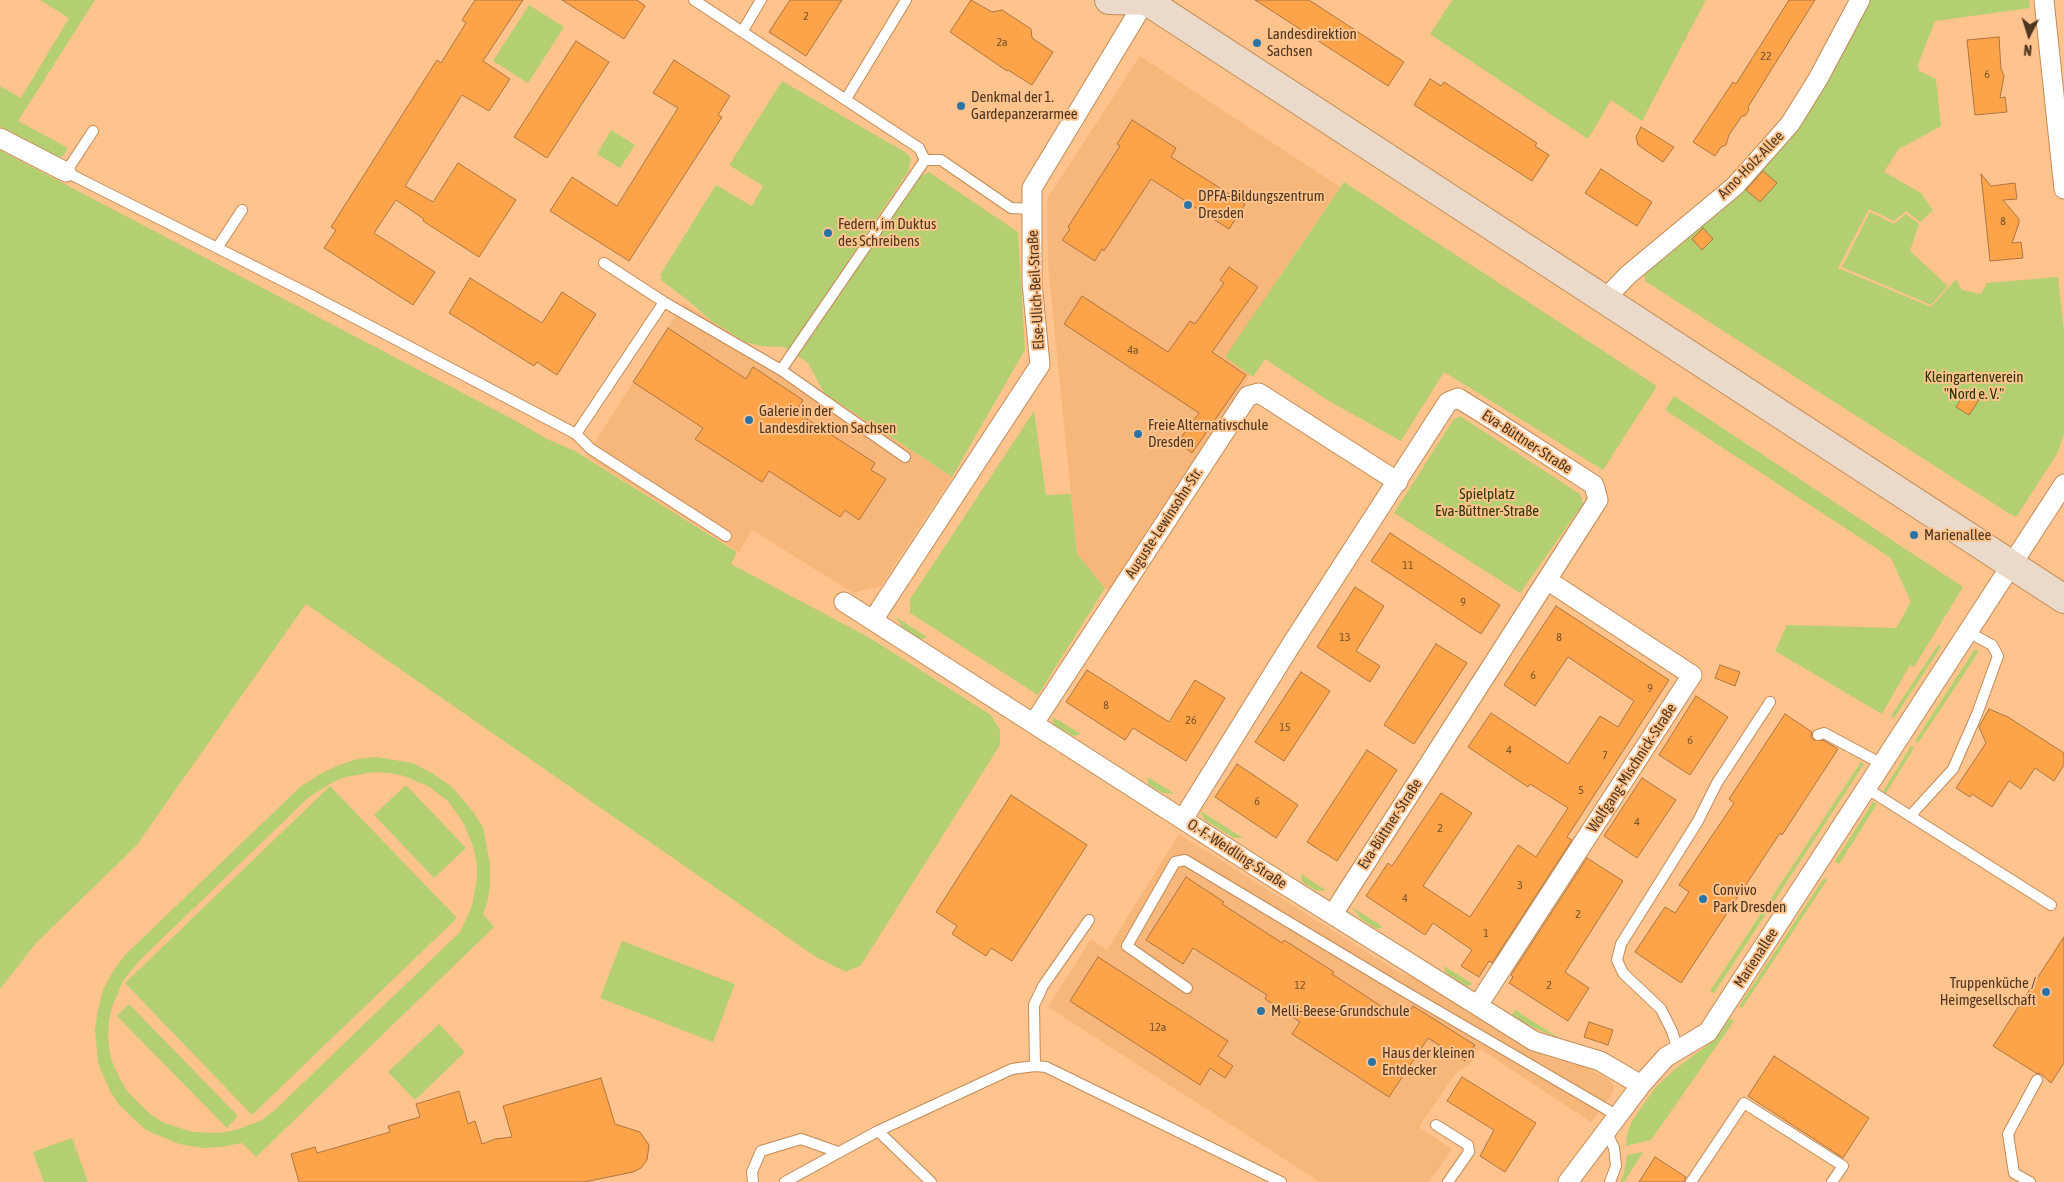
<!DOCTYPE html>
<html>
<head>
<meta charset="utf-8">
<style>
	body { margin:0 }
	#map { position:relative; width:2064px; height:1182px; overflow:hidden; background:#ffc38d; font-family:"Asap Condensed",sans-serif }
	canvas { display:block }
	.north { position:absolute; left:2004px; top:10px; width:50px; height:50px; -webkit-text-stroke:4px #ffc38d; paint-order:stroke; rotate:185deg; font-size:14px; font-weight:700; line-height:20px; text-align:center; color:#4e3620 }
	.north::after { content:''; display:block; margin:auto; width:18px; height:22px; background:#4e3620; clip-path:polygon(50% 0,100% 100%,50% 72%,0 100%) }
</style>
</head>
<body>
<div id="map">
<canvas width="2064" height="1182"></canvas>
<div class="north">N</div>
</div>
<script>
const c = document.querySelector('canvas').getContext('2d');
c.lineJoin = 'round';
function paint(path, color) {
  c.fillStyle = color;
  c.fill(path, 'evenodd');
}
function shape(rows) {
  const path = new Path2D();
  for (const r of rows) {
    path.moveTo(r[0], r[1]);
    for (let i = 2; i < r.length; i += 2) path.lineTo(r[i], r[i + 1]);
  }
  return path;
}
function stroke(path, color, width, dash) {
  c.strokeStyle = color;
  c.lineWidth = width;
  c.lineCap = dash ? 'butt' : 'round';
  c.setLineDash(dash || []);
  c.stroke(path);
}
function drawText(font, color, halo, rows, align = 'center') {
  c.font = font + ' "Asap Condensed",sans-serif';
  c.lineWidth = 4;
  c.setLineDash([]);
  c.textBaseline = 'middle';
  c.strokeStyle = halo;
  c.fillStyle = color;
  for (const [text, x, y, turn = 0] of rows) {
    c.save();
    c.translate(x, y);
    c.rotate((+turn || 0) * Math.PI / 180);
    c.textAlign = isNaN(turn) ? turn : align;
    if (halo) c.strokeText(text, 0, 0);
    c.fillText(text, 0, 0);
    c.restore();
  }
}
const built = shape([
	[1140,56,1340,187,1226,357,1250,375,1112,592,1105,588,1077,554,1048,264,1047,199],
	[684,303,952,477,881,586,853,593,752,530,739,552,586,456],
	[1179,834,1403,975,1409,974,1527,1049,1551,1058,1585,1067,1611,1081,1614,1087,1612,1094,1591,1122,1480,1049,1470,1064,1455,1074,1419,1127,1452,1149,1429,1182,1320,1182,1048,1007,1091,939,1107,950]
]);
const green = shape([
	[40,0,95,0,18,121,68,148,63,156,59,157,0,126,0,86,21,98,69,18],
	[1452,0,1706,0,1642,121,1611,100,1588,139,1430,34],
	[1870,0,2029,0,2030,8,1935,21,1918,65,1919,71,1936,79,1941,126,1899,149,1884,172,1921,193,1933,210,1920,222,1906,211,1894,221,1869,209,1838,268,1931,307,1956,279,1962,290,1981,294,1987,283,2058,277,2064,331,2064,434,2057,454,2017,516,2013,516,1645,281,1644,275,1701,222,1824,85],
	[529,5,564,27,528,83,493,61],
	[782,81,905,152,911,158,908,172,789,350,784,347,761,346,745,342,710,320,690,302,661,280,662,277,660,275,716,185,752,206,763,186,729,165],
	[611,130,635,145,620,168,597,154],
	[0,150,520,423,547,439,575,451,737,552,731,564,870,638,991,715,1000,730,1000,745,861,965,846,972,816,957,306,604,136,846,36,943,0,989],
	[929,172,1018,232,1025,350,952,477,824,393,808,363,798,356,918,177],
	[1344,182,1657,386,1603,470,1444,372,1401,441,1329,401,1265,359,1253,377,1225,357],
	[1870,212,1894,224,1906,214,1919,224,1910,251,1948,286,1931,305,1842,267],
	[1674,396,1963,587,1914,667,1910,665,1882,714,1775,651,1787,625,1896,628,1911,602,1891,558,1665,410],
	[1034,411,1046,495,1071,494,1077,554,1105,588,1038,695,910,613,910,599],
	[1460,416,1580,494,1583,504,1520,593,1394,513,1453,420],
	[896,617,927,637,921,640,903,629],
	[1938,645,1941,647,1894,718,1891,716],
	[1975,649,1979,651,1918,743,1915,741],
	[1053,717,1081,734,1073,736,1053,724],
	[1911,746,1914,748,1885,795,1882,793],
	[376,757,413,763,433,774,452,787,474,813,483,827,490,864,490,884,488,900,483,914,494,927,256,1157,242,1143,221,1147,202,1148,179,1144,146,1130,119,1105,110,1091,98,1063,95,1030,97,1015,103,990,112,973,124,956,300,787,320,774,339,765,357,759],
	[373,772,390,773,404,776,428,786,448,801,464,824,474,849,477,865,477,879,472,906,460,932,277,1108,262,1120,236,1130,220,1133,193,1132,164,1123,150,1114,127,1091,114,1067,110,1054,108,1039,109,1021,112,1007,123,981,139,961,309,797,335,781,346,777],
	[1861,762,1864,764,1714,993,1710,991],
	[1147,777,1175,794,1162,793,1148,784],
	[406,785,466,848,434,878,374,815],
	[330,786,457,918,252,1115,125,983],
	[1873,802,1877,804,1839,864,1835,861],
	[1199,810,1243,838,1234,838,1205,820],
	[1301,874,1327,891,1315,890,1302,882],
	[1824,878,1827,880,1742,1008,1739,1006],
	[1352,907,1383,927,1377,929,1361,919],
	[622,941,735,984,713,1042,600,998],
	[1444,966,1473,984,1466,986,1445,972],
	[129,1004,238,1116,227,1128,117,1016],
	[1515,1010,1559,1038,1534,1028,1512,1015],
	[1730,1018,1734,1021,1651,1140,1626,1146,1627,1134,1632,1121,1655,1088,1674,1070,1710,1043,1720,1033],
	[439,1024,465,1052,415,1100,388,1072],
	[72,1138,88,1182,44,1182,33,1152],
	[1643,1152,1624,1182,1620,1182,1624,1174,1627,1155]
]);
const building = shape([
	[475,0,523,0,483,61,510,79,489,111,462,95,405,186,433,202,458,163,516,200,479,257,423,221,424,219,396,200,374,233,435,272,413,305,324,248,336,230,331,227,437,60,441,63,466,23,462,20,475,0],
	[562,0,637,0,645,6,624,39,562,0],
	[790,0,842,0,806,56,769,32,790,0],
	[971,0,992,12,1002,10,1031,29,1032,38,1053,52,1032,85,1008,70,1007,71,950,32,971,0],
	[1255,0,1309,0,1404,62,1388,86,1255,0],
	[1789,0,1815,0,1748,107,1749,110,1745,116,1742,116,1729,135,1726,145,1721,147,1715,156,1693,142,1733,82,1736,84,1789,0],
	[1999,37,2001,69,2004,76,2000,98,2005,97,2007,112,1975,115,1967,40,1999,37],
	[576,41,609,62,547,158,514,137,576,41],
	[674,60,730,96,718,115,722,117,629,261,550,211,572,177,617,206,678,108,653,93,674,60],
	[1430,79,1441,86,1444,82,1537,143,1535,146,1549,155,1532,181,1414,105,1430,79],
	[1132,120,1176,148,1171,157,1245,204,1229,229,1151,179,1104,251,1102,249,1095,261,1062,240,1070,229,1068,227,1120,146,1117,144,1132,120],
	[1641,127,1674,147,1663,162,1638,145,1636,137,1641,127],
	[1601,169,1652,202,1637,226,1585,193,1601,169],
	[1763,171,1777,183,1760,202,1746,190,1763,171],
	[1981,174,1991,186,2015,183,2017,199,2003,200,2019,219,2019,223,2012,243,2021,242,2023,258,1990,261,1981,174],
	[1703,228,1713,239,1702,250,1692,239,1703,228],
	[1229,267,1258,287,1212,352,1246,375,1192,453,1178,442,1199,413,1064,324,1082,296,1168,352,1190,321,1195,324,1224,283,1220,280,1229,267],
	[470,278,542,323,562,292,596,314,557,375,537,362,534,366,449,313,470,278],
	[668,328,746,379,753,367,803,400,796,412,875,463,871,470,886,479,859,520,845,510,840,517,769,471,762,482,695,439,703,428,633,382,668,328],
	[1966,391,1979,400,1969,415,1956,407,1966,391],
	[1390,533,1500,605,1481,634,1371,561,1390,533],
	[1355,587,1384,606,1356,651,1380,666,1370,682,1317,647,1355,587],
	[1556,606,1669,680,1567,837,1572,840,1492,963,1489,961,1479,977,1461,966,1472,950,1433,923,1425,935,1366,896,1388,863,1392,866,1441,793,1472,813,1423,886,1470,917,1518,845,1536,857,1568,808,1530,784,1528,787,1468,747,1491,713,1568,764,1600,716,1618,727,1634,701,1568,657,1535,706,1504,685,1556,606],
	[1436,644,1467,663,1414,744,1384,725,1436,644],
	[1720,665,1740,672,1735,686,1715,678,1720,665],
	[1087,670,1169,722,1195,680,1225,698,1186,761,1133,728,1125,740,1066,702,1087,670],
	[1301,672,1330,691,1284,761,1255,742,1301,672],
	[1696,696,1728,717,1690,775,1659,755,1696,696],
	[1989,709,2008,717,2064,753,2064,765,2054,781,2035,768,2021,789,2009,781,1992,807,1972,794,1970,797,1956,788,1986,743,1979,727,1989,709],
	[1785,714,1812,732,1811,737,1814,740,1823,740,1838,749,1782,835,1780,833,1681,983,1635,952,1665,907,1675,913,1689,892,1679,885,1734,803,1729,799,1785,714],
	[1367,750,1397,770,1337,861,1307,842,1367,750],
	[1237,764,1298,805,1276,838,1215,797,1237,764],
	[1642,778,1676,800,1637,858,1604,836,1642,778],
	[1011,795,1087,845,1012,961,991,948,986,956,952,934,957,926,936,912,1011,795],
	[1587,858,1623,881,1565,972,1589,988,1568,1021,1509,983,1513,977,1511,975,1587,858],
	[1186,877,1224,902,1222,904,1282,943,1284,940,1334,972,1332,974,1390,1012,1391,1009,1406,1018,1413,1006,1475,1045,1465,1061,1428,1038,1389,1097,1292,1034,1300,1022,1265,999,1267,995,1193,948,1183,964,1146,940,1186,877],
	[2064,937,2064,1063,2051,1083,2041,1074,2036,1073,1993,1046,2064,937],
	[1098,957,1228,1041,1218,1056,1233,1066,1225,1078,1210,1068,1200,1085,1070,1001,1098,957],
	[1589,1022,1613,1030,1608,1045,1584,1037,1589,1022],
	[1774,1056,1869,1118,1843,1158,1748,1096,1774,1056],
	[1462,1077,1536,1123,1505,1172,1480,1156,1494,1130,1447,1101,1462,1077],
	[601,1078,615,1124,640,1132,649,1145,647,1160,641,1168,633,1172,584,1182,299,1182,291,1154,315,1147,317,1153,390,1132,388,1126,420,1117,416,1104,459,1091,468,1124,475,1121,482,1144,495,1139,512,1137,503,1106,601,1078],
	[1655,1157,1686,1177,1684,1182,1639,1182,1655,1157]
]);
const service = shape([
	[694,0,919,148,925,160,941,160,1011,208,1032,209],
	[742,32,761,0],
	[846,99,906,0],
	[93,131,66,172,307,293,576,434,591,449,726,536],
	[217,248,242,210],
	[604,263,664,302,781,370],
	[576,434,664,302],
	[905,457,781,370,925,160],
	[1818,735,1824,733,1882,764],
	[1866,788,2051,905],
	[1911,815,1953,769,1977,714,1998,656,1992,645,1968,632],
	[1187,988,1127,946,1175,862,1185,860,1402,990,1618,1116],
	[1678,1050,1672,1031,1661,1009,1623,973,1617,960,1621,944,1698,821,1717,783,1770,702],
	[1035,1066,1034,1005,1043,986,1089,920],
	[1436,1125,1468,1145,1469,1152,1448,1182],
	[878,1131,931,1182],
	[1606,1131,1614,1148,1616,1166,1610,1182],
	[753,1182,752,1172,761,1151,801,1139,838,1152],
	[785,1182,878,1131,1012,1069,1035,1066,1046,1067,1281,1182],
	[1691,1182,1744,1103,1843,1166,1832,1182],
	[2030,1182,2014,1173,2008,1134,2037,1080]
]);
const minor = shape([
	[2044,0,2064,189],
	[0,138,66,172],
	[1604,300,1628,275,1735,186,1790,124,1818,79,1860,0],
	[844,602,1263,871,1534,1041,1600,1061,1641,1085],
	[873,620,1040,365,1032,283,1032,188,1145,1],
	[1034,723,1248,396,1259,393,1398,482],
	[1183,819,1291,645,1448,402,1458,398,1495,421,1594,485,1598,500,1333,914],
	[1478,1005,1692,675,1547,580],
	[1568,1182,1641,1085,1666,1057,1708,1032,2064,484]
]);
const secondary = shape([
	[1109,0,1145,1],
	[1145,0,2064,599]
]);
const markers = [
	[1257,43,5,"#2974a7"],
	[961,106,5,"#2974a7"],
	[1188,205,5,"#2974a7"],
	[828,233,5,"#2974a7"],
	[749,420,5,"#2974a7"],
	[1138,434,5,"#2974a7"],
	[1914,535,5,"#2974a7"],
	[1703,899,5,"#2974a7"],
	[2046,992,5,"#2974a7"],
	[1261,1011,5,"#2974a7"],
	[1372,1062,5,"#2974a7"]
];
const numberNames = [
	["2",806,16],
	["2a",1002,42],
	["22",1766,56],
	["6",1987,74],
	["8",2003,221],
	["4a",1133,350],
	["11",1408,565],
	["9",1463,602],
	["13",1345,637],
	["8",1559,637],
	["6",1533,675],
	["9",1650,688],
	["8",1106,705],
	["26",1191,720],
	["15",1285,727],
	["6",1690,740],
	["4",1509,750],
	["7",1605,755],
	["5",1581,790],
	["6",1257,801],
	["4",1637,822],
	["2",1440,828],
	["3",1520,885],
	["4",1405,898],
	["2",1578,914],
	["1",1486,933],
	["12",1300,985],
	["2",1549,985],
	["12a",1158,1027]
];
const poiNames = [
	["Landesdirektion",1267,34],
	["Sachsen",1267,51],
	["Denkmal der 1.",971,97],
	["Gardepanzerarmee",971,114],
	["DPFA-Bildungszentrum",1198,196],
	["Dresden",1198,213],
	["Federn, im Duktus",838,224],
	["des Schreibens",838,241],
	["Galerie in der",759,411],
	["Landesdirektion Sachsen",759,428],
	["Freie Alternativschule",1148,425],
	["Dresden",1148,442],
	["Marienallee",1924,535],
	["Convivo",1713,890],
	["Park Dresden",1713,907],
	["Truppenküche /",2036,983,"right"],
	["Heimgesellschaft",2036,1000,"right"],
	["Melli-Beese-Grundschule",1271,1011],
	["Haus der kleinen",1382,1053],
	["Entdecker",1382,1070]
];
const streetNames = [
	["Arno-Holz-Allee",1751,165,-46],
	["Else-Ulich-Beil-Straße",1036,290,-93],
	["Eva-Büttner-Straße",1527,442,33],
	["Auguste-Lewinsohn-Str.",1164,523,-57],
	["Wolfgang-Mischnick-Straße",1632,768,-57],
	["Eva-Büttner-Straße",1390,824,-57],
	["O.-F.-Weidling-Straße",1237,854,33],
	["Marienallee",1756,958,-57]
];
const parkNames = [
	["Kleingartenverein",1974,377],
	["\"Nord e. V.\"",1974,394],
	["Spielplatz",1487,494],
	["Eva-Büttner-Straße",1487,511]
];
paint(built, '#f7b67a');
paint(green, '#b3cf72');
paint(building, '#fda44a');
stroke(building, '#ac7540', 1);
stroke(service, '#c38b56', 12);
stroke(minor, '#c38b56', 21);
stroke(secondary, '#c38b56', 30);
stroke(service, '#fff', 10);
stroke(minor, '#fff', 19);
stroke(secondary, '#ebdaca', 28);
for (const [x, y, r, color] of markers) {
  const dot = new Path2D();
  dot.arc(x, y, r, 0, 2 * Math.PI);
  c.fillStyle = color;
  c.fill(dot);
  stroke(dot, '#ffc38d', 2);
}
drawText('12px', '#7a522a', null, numberNames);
drawText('15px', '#4e3620', '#ffc38d', poiNames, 'left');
drawText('15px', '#4e3620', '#ffc38d', streetNames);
drawText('15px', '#293504', '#ffc38d', parkNames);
</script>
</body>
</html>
